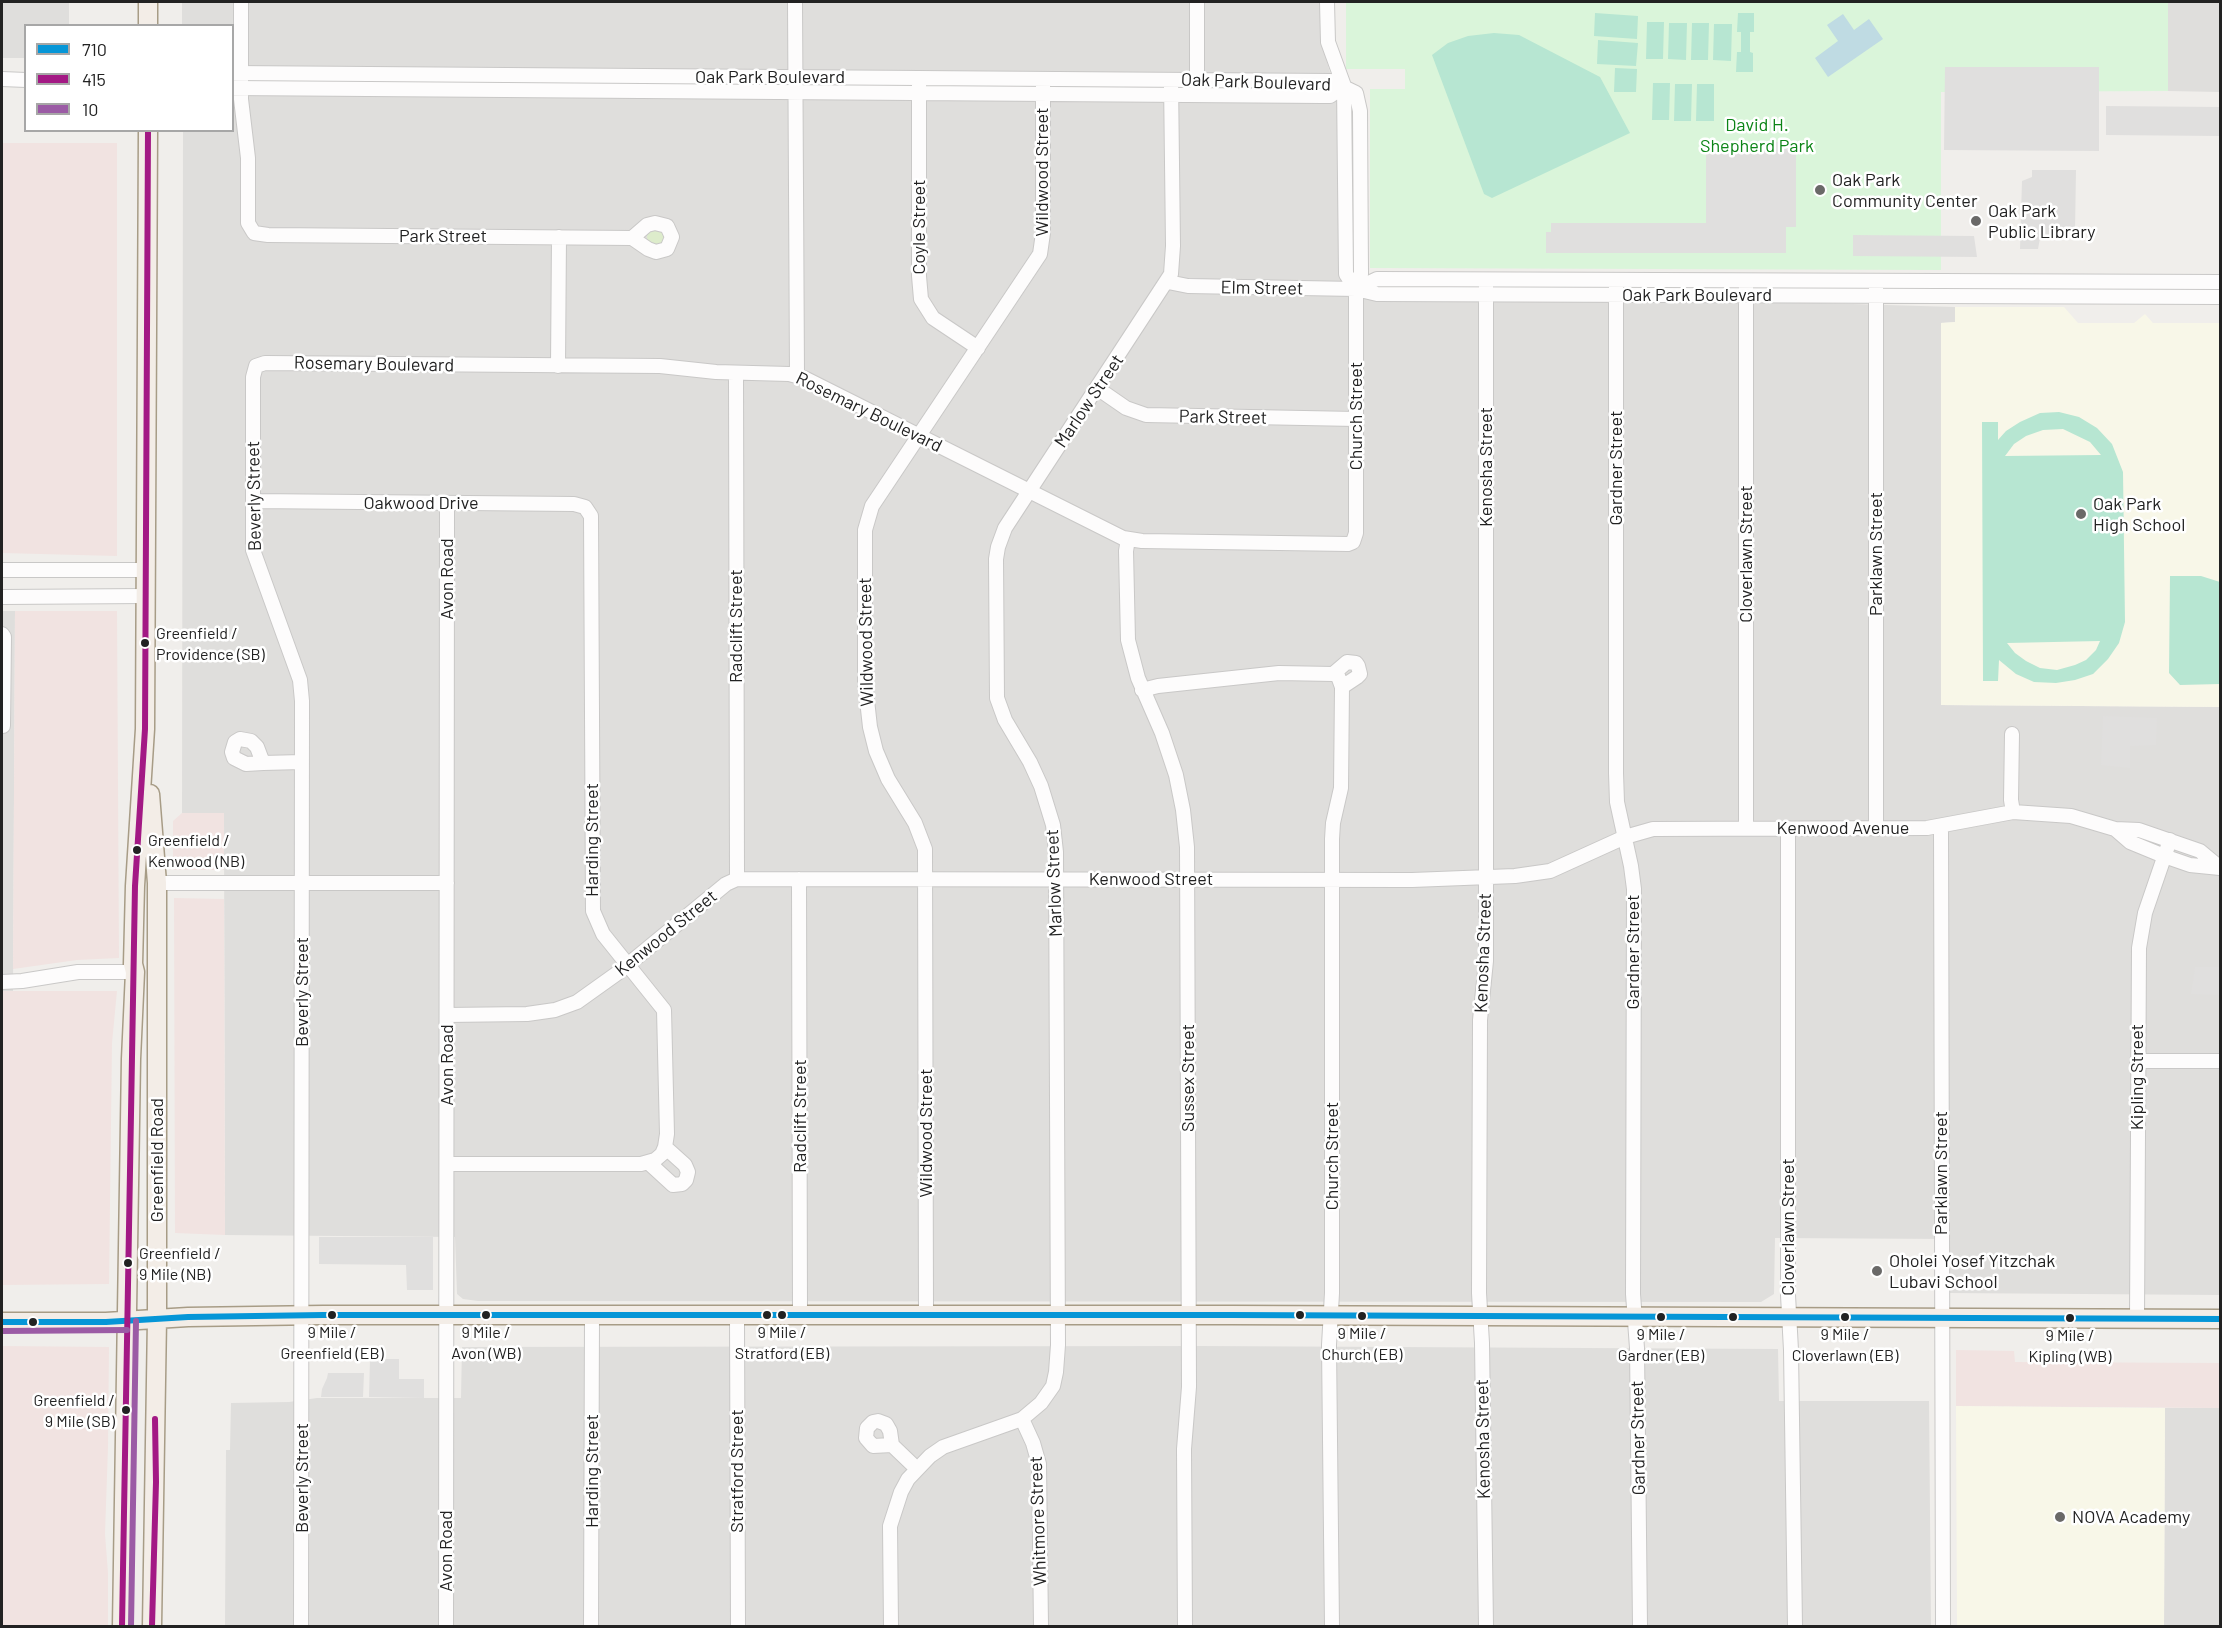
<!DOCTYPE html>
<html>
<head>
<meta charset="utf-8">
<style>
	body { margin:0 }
	#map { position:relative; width:2222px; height:1628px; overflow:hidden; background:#f0eeeb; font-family:Barlow,sans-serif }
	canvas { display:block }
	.frame { position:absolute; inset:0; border:3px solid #222; pointer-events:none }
	.legend { position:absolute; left:24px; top:24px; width:210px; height:108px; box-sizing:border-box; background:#fff; border:2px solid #a7a7a7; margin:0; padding:8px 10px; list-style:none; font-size:18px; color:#222 }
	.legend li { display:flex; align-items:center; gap:12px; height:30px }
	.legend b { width:30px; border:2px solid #a7a7a7 }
</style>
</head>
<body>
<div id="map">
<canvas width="2222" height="1628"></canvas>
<div class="frame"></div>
<ul class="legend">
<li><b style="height:8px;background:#0696d7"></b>710</li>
<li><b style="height:8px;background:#a31984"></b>415</li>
<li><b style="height:8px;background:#9b5ba5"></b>10</li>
</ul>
</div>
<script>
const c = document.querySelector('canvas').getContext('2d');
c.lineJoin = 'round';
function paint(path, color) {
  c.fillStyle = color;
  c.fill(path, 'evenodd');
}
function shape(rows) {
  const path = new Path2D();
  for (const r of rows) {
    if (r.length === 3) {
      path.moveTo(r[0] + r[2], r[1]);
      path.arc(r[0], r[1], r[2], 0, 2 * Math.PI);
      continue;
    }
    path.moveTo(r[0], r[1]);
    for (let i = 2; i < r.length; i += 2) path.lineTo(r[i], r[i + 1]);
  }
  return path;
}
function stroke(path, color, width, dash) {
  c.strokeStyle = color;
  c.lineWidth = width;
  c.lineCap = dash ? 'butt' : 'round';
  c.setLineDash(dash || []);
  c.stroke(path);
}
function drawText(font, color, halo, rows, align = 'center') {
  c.font = font + ' Barlow,sans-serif';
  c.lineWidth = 5;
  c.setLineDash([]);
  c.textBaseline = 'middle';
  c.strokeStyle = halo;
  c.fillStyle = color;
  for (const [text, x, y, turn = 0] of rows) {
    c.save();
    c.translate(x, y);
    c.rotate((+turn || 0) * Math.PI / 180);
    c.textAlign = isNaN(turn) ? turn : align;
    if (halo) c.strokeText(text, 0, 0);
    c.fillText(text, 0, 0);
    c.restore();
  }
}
const residential = shape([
	[2,2,69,2,69,25,26,26,25,58,2,58],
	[182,2,1320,2,1322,45,1341,110,1343,296,1388,299,1717,300,1955,307,1955,322,1941,323,1941,705,2220,707,2220,1295,1949,1293,1949,1239,1775,1238,1774,1294,1761,1302,478,1301,463,1299,457,1294,455,1237,225,1235,224,814,182,813,183,131,232,130,232,26,182,26],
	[2168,2,2220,2,2220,92,2168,91],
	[2,611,15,611,13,991,2,991],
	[1201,1346,1778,1349,1779,1401,1929,1401,1931,1626,225,1626,226,1450,230,1450,231,1403,289,1402,317,1398,461,1398,462,1347],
	[2165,1408,2220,1408,2220,1626,2164,1626]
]);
const commercial = shape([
	[2,143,117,143,117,556,2,553],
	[15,611,117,611,119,958,77,960,13,969],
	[182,813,224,813,224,870,173,870,173,821],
	[174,898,224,899,225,1235,175,1233],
	[2,991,117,991,112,1043,109,1284,2,1285],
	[2,1346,109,1347,108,1447,105,1534,108,1573,108,1626,2,1626],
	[1956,1350,2014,1351,2015,1362,2220,1363,2220,1408,1956,1406]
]);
const education = shape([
	[1955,307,2064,307,2078,323,2134,323,2145,314,2153,323,2220,323,2220,707,1941,705,1941,323,1955,322],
	[1956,1406,2165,1408,2164,1626,1957,1626]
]);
const grass = shape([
	[656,237,9]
]);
const park = shape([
	[1346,2,2168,2,2168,91,1941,92,1941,270,1370,268,1370,89,1405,89,1405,69,1346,69]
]);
const pitch = shape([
	[1595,13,1638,16,1637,39,1594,36],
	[1738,13,1754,13,1754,32,1750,32,1750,52,1753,53,1753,72,1736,72,1737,52,1741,52,1741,32,1737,32],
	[1647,22,1664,22,1663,59,1646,59],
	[1669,23,1687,23,1686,60,1668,59],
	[1692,23,1709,23,1708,60,1691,60],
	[1714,24,1732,24,1731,61,1713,60],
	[1494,33,1519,35,1600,77,1630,133,1492,198,1484,194,1432,55,1448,43,1468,36],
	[1598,40,1638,43,1636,66,1597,64],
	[1615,68,1637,69,1636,92,1614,92],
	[1653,83,1670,83,1669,120,1652,120],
	[1675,84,1692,84,1691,121,1674,121],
	[1697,84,1714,84,1714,121,1696,121],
	[2059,412,2079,417,2097,428,2112,444,2123,472,2125,622,2119,643,2108,659,2093,674,2075,680,2056,683,2034,682,2016,674,1999,660,1998,681,1983,681,1982,422,1998,422,1998,440,2006,431,2020,422,2040,413],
	[2063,429,2090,442,2101,455,2005,456,2014,444,2026,436,2043,430],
	[2100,641,2096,650,2086,660,2075,665,2057,670,2040,668,2026,661,2015,653,2007,643],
	[2170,576,2201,576,2220,582,2220,684,2180,685,2169,673]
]);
const parking = shape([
	[1945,67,2099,67,2099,151,1944,150],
	[2106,106,2220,107,2220,136,2106,135],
	[1717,142,1796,142,1796,227,1786,227,1786,253,1546,253,1546,232,1551,232,1551,223,1706,223,1706,151,1717,151],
	[2032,170,2076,170,2075,232,2057,240,2049,236,2047,240,2040,238,2038,249,2020,249,2022,181,2032,177],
	[1853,235,1974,236,1977,257,1853,256],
	[2103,716,2157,718,2156,745,2130,746,2130,768,2101,765],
	[2195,967,2220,967,2220,995,2191,994],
	[319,1237,433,1237,433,1290,407,1290,406,1265,319,1264],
	[370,1359,399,1359,399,1379,424,1379,424,1398,369,1397],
	[328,1373,364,1373,363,1397,321,1397,322,1389,327,1378]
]);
const water = shape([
	[1843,14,1854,30,1869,19,1883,39,1828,77,1815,58,1838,41,1827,25]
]);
const minor = shape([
	[241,2,241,99,248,158,248,223,254,233,268,235,632,238,648,249,656,252,667,249,672,237,667,226,655,223,647,225,632,238],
	[795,2,797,375],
	[1327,2,1328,42,1344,86,1346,274,1356,289],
	[232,73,1331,81,1356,93,1360,111,1361,274,1356,289,1356,533,1353,542,1348,544,1142,541,1123,538,804,378,789,374,716,372,660,366,265,363,256,366,253,377,253,550,300,680,302,701,301,1626],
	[2,79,26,80],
	[919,84,919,276,921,299,933,318,978,348],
	[1197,87,1197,2],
	[232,88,1323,96,1330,96,1344,86],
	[1616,280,1616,773,1617,802,1631,866,1634,889,1633,1294,1637,1348,1640,1626],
	[1168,282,1188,286,1356,289,1377,294,2220,297],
	[1746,287,1746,828],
	[1356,289,1377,279,2220,282],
	[558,366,559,237],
	[736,373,737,879],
	[1097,388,1126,408,1146,415,1356,419],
	[253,501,574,504,585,507,591,516,593,911,603,934,664,1010,667,1134,665,1147,662,1154,655,1160,641,1164,447,1164],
	[1128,539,1126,551,1128,640,1138,678,1162,733,1176,775,1183,810,1187,847,1189,1387,1184,1449,1185,1626],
	[2,570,146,570],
	[2,597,146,596],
	[2,634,4,637,3,726,2,726],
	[1333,674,1347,662,1356,663,1358,666,1360,674,1357,677,1342,687],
	[1142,690,1158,686,1279,673,1333,674,1338,676,1342,687,1341,788,1333,823,1332,839,1332,1293,1329,1345,1332,1626],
	[2012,734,2011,800,2013,812],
	[263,763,246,764,234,758,232,752,235,742,240,739,251,741,257,747,263,763,302,762],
	[1941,827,1943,1626],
	[1788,828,1788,1295,1791,1350,1795,1626],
	[1876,829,1876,288],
	[2115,829,2130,842,2164,856,2190,865,2220,868],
	[799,879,800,1316],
	[157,883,447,883],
	[2,982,22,981,78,972,135,972],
	[447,1015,527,1014,555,1010,577,1002,619,972,726,884,737,879,1412,880,1515,876,1550,871,1625,837,1653,829,1927,828,2013,812,2071,816,2115,829,2139,830,2200,851,2219,867],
	[2137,1061,2220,1061],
	[649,1163,673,1185,682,1184,686,1180,688,1172,685,1165,665,1147],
	[737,1316,738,1626],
	[926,1316,925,849,915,823,888,779,876,751,870,727,865,682,865,530,872,506,1040,254,1043,233,1043,79],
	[2137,1319,2139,948,2145,913,2170,840],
	[1022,1419,1033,1443,1039,1464,1041,1626],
	[892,1445,873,1446,866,1438,867,1428,873,1422,878,1421,886,1424,890,1431,892,1445,917,1469],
	[446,1626,447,503],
	[591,1626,592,1315],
	[891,1626,890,1526,901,1492,908,1479,930,1456,943,1447,1022,1419,1041,1403,1053,1386,1056,1372,1058,1345,1056,852,1053,825,1041,786,1030,762,1005,720,997,698,996,559,998,547,1005,528,1171,274,1173,246,1171,80],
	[1486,1626,1482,1343,1479,1293,1480,1020,1486,961,1486,280]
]);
const major = shape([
	[148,2,148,26],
	[150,794,157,883,157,1319,152,1626],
	[2,1322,106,1322,188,1317,323,1315,1232,1315,2220,1319],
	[122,1626,131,1059,135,972,133,964,135,886,145,729,148,130]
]);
const bus1 = shape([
	[2,1322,106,1322,188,1317,323,1315,1232,1315,2220,1319]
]);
const bus2 = shape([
	[122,1626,135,886,145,729,148,130],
	[152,1626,156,1482,155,1419]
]);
const bus3 = shape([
	[2,1331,127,1330],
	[131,1626,136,1321]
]);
const markers = [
	[1820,190,6,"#6a6968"],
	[1976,221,6,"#6a6968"],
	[2081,514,6,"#6a6968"],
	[145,643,5,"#222"],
	[137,850,5,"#222"],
	[128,1263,5,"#222"],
	[1877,1271,6,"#6a6968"],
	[332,1315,5,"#222"],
	[486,1315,5,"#222"],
	[767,1315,5,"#222"],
	[782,1315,5,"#222"],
	[1300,1315,5,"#222"],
	[1362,1316,5,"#222"],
	[1661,1317,5,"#222"],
	[1733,1317,5,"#222"],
	[1845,1317,5,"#222"],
	[2070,1318,5,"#222"],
	[33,1322,5,"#222"],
	[126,1410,5,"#222"],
	[2060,1517,6,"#6a6968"]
];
const busNames = [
	["Greenfield /",156,634,"left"],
	["Providence (SB)",156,655,"left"],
	["Greenfield /",148,841,"left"],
	["Kenwood (NB)",148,862,"left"],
	["Greenfield /",139,1254,"left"],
	["9 Mile (NB)",139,1275,"left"],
	["9 Mile /",332,1333],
	["Greenfield (EB)",332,1354],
	["9 Mile /",486,1333],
	["Avon (WB)",486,1354],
	["9 Mile /",782,1333],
	["Stratford (EB)",782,1354],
	["9 Mile /",1362,1334],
	["Church (EB)",1362,1355],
	["9 Mile /",1661,1335],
	["Gardner (EB)",1661,1356],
	["9 Mile /",1845,1335],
	["Cloverlawn (EB)",1845,1356],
	["9 Mile /",2070,1336],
	["Kipling (WB)",2070,1357],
	["Greenfield /",115,1401,"right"],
	["9 Mile (SB)",115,1422,"right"]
];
const streetNames = [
	["Oak Park Boulevard",770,77],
	["Oak Park Boulevard",1256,82,2],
	["Wildwood Street",1042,172,-90],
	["Coyle Street",919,227,-90],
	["Park Street",443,236],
	["Elm Street",1262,288,1],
	["Oak Park Boulevard",1697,295],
	["Rosemary Boulevard",374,364,1],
	["Marlow Street",1089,401,-56],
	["Rosemary Boulevard",869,412,26],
	["Church Street",1356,416,-90],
	["Park Street",1223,417,1],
	["Kenosha Street",1486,467,-90],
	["Gardner Street",1616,468,-90],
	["Beverly Street",254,496,-91],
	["Oakwood Drive",421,503],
	["Cloverlawn Street",1746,554,-90],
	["Parklawn Street",1876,554,-90],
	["Avon Road",447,579,-90],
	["Radclift Street",736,626,-90],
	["Wildwood Street",866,642,-91],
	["Kenwood Avenue",1843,828],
	["Harding Street",592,840,-90],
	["Kenwood Street",1151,879],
	["Marlow Street",1054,883,-92],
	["Kenwood Street",666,933,-39],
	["Gardner Street",1633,952,-90],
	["Kenosha Street",1483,953,-88],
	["Beverly Street",302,992,-90],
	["Avon Road",447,1065,-90],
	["Kipling Street",2137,1077,-90],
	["Sussex Street",1188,1078,-90],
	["Radclift Street",800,1116,-90],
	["Wildwood Street",926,1133,-90],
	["Church Street",1332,1156,-90],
	["Greenfield Road",157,1160,-90],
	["Parklawn Street",1941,1173,-90],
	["Cloverlawn Street",1788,1227,-90],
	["Gardner Street",1638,1438,-91],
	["Kenosha Street",1483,1439,-91],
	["Harding Street",592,1471,-90],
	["Stratford Street",737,1471,-90],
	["Beverly Street",302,1478,-90],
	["Whitmore Street",1038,1521,-92],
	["Avon Road",446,1551,-90]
];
const parkNames = [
	["David H.",1757,125],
	["Shepherd Park",1757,146]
];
const poiNames = [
	["Oak Park",1832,180],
	["Community Center",1832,201],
	["Oak Park",1988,211],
	["Public Library",1988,232],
	["Oak Park",2093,504],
	["High School",2093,525],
	["Oholei Yosef Yitzchak",1889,1261],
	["Lubavi School",1889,1282],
	["NOVA Academy",2072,1517]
];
paint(residential, '#dfdedc');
paint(commercial, '#f1e3e1');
paint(education, '#f8f7e8');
paint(grass, '#ddeccb');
paint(park, '#daf5da');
paint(pitch, '#b7e6d2');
paint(parking, '#e0dfde');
paint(water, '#bfdbe3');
stroke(minor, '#c9c8c7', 16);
stroke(major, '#a79c86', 21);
stroke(minor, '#fdfcfc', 14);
stroke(major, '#f3ede7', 18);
stroke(bus1, '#0696d7', 6);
stroke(bus2, '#a31984', 6);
stroke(bus3, '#9b5ba5', 6);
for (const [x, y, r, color] of markers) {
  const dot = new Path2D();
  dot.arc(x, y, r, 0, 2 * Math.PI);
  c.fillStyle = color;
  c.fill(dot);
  stroke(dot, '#fff', 2);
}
drawText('16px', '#222', '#fff', busNames);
drawText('18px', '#222', '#fff', streetNames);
drawText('18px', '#0c8416', '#fff', parkNames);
drawText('18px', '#222', '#fff', poiNames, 'left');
</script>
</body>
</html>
